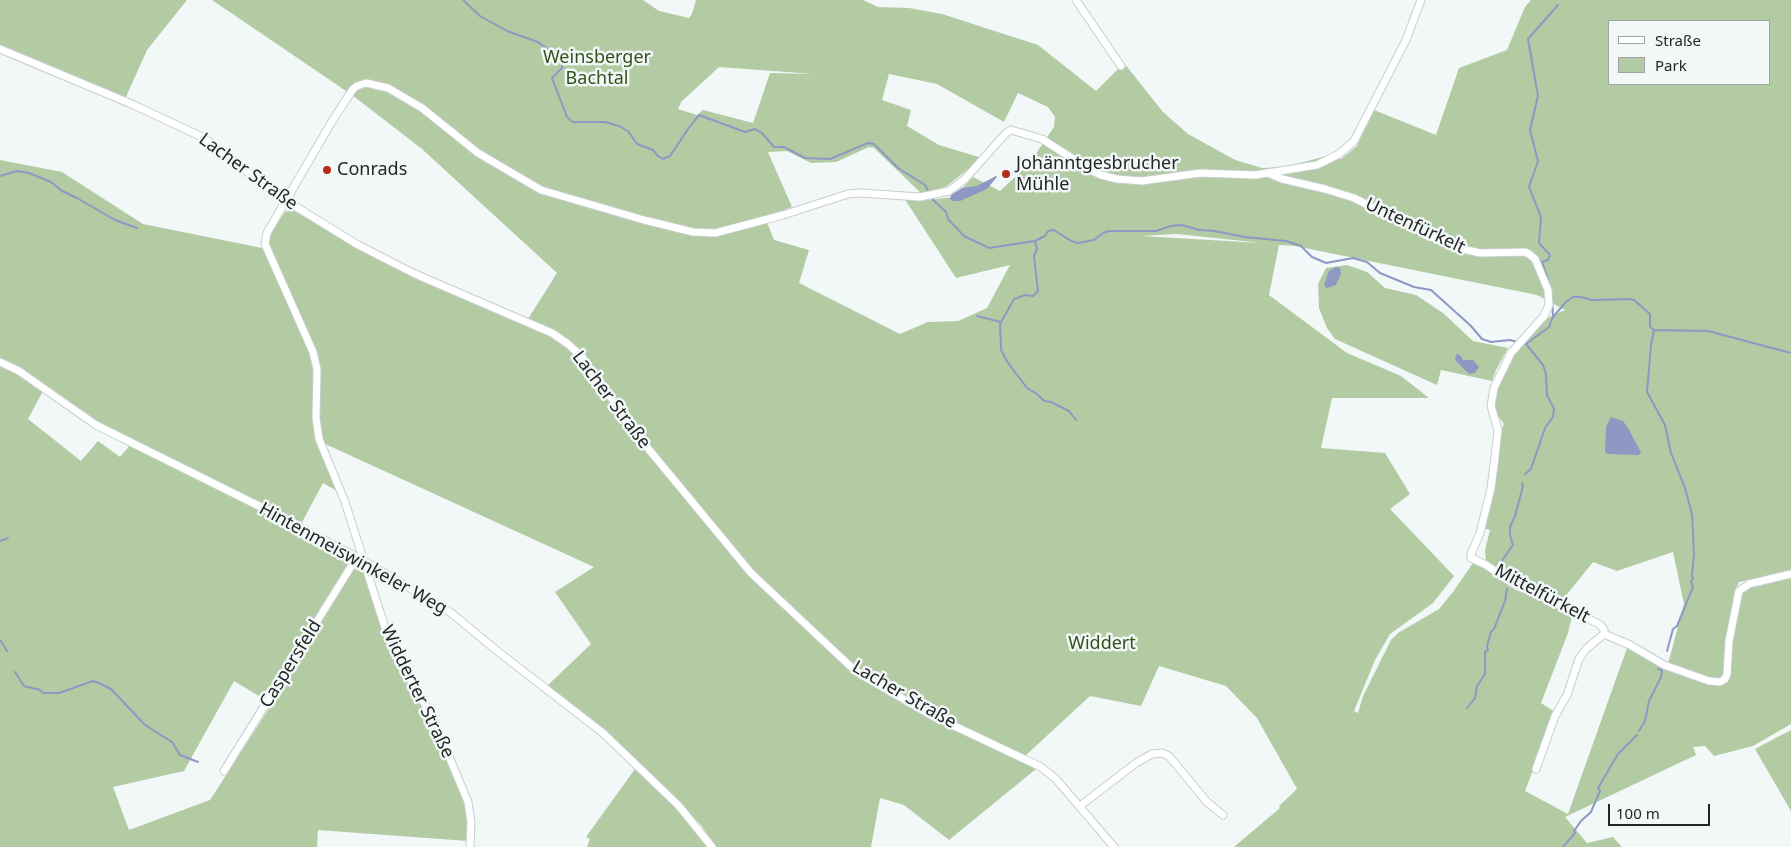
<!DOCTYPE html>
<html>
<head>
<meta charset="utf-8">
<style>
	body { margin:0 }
	#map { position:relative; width:1791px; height:847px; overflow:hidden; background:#f2f7f8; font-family:"Noto Sans",sans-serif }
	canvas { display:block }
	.legend { position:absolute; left:1608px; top:20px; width:162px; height:65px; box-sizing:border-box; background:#f2f7f8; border:1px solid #a0a3a4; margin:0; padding:6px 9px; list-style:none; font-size:15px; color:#242626 }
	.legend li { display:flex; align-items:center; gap:10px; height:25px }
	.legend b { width:25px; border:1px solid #a0a3a4 }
	.scale { position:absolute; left:1608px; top:804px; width:102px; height:22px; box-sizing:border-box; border:2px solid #242626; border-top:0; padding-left:6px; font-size:15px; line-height:18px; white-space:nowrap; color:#242626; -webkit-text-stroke:4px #f2f7f8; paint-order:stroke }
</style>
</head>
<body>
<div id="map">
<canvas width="1791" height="847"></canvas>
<ul class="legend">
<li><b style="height:6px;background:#fff"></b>Straße</li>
<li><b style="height:14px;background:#b2cba3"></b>Park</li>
</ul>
<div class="scale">100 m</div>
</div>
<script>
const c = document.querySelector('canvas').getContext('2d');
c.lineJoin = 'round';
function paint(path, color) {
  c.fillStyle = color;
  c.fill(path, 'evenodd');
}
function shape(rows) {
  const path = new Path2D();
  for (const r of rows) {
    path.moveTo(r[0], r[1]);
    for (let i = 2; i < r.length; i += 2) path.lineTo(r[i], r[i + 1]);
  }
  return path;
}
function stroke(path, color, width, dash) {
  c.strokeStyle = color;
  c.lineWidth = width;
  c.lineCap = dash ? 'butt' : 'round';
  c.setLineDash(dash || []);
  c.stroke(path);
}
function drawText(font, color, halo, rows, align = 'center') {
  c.font = font + ' "Noto Sans",sans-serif';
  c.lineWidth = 5;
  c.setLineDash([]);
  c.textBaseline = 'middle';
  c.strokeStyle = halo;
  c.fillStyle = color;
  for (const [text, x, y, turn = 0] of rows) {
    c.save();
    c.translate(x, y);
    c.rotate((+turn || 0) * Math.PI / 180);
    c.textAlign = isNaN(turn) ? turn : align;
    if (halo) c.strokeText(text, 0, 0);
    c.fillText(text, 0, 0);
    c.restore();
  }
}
const green = shape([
	[0,0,187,0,147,50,125,99,0,45],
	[212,0,643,0,659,11,689,18,692,14,696,0,863,0,878,7,909,8,942,14,1038,45,1096,91,1124,63,1163,112,1188,134,1235,160,1262,168,1285,167,1334,154,1341,159,1357,146,1374,110,1436,135,1459,68,1507,50,1525,7,1531,0,1791,0,1791,571,1739,582,1734,593,1724,675,1717,681,1668,664,1684,604,1673,552,1617,571,1593,562,1560,603,1514,582,1486,563,1485,550,1490,530,1483,528,1501,430,1504,424,1495,412,1495,401,1497,388,1503,373,1521,346,1547,318,1565,310,1537,295,1295,246,1279,245,1269,295,1347,353,1401,376,1429,398,1332,398,1321,448,1385,453,1410,494,1390,509,1454,576,1433,603,1390,634,1375,660,1354,711,1358,713,1363,696,1391,640,1398,633,1439,609,1453,592,1473,563,1483,566,1551,602,1572,616,1568,633,1541,703,1555,712,1525,791,1568,814,1627,648,1665,670,1714,685,1723,685,1730,679,1730,641,1739,600,1745,589,1791,577,1791,724,1753,746,1714,756,1705,746,1693,747,1696,755,1565,817,1587,843,1613,837,1622,847,1234,847,1280,808,1279,806,1297,789,1257,718,1226,686,1159,666,1141,706,1090,696,1025,756,926,709,863,673,754,571,648,444,581,350,561,335,528,319,557,273,422,149,352,95],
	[1610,21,1770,21,1770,84,1610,84],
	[719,67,814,74,770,73,753,123,703,110,697,115,678,109,681,102],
	[889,74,937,84,1004,122,1018,93,1048,107,1055,117,1054,127,1029,164,1000,191,973,177,954,197,928,200,904,198,956,278,1010,265,987,308,958,321,928,322,900,334,799,283,809,250,774,240,765,217,792,207,768,152,787,151,811,163,836,162,869,147,874,148,923,195,947,186,982,158,939,145,907,126,911,110,882,100],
	[1177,234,1262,243,1141,236],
	[0,160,62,172,143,224,262,248,310,351,313,363,313,422,317,443,337,491,323,483,301,524,106,427,0,360],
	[292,210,356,245,547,334,568,348,583,363,749,575,860,678,919,712,1036,769,949,840,904,805,880,798,871,847,716,847,701,825,626,751,547,686,591,644,555,592,594,567,323,443,320,428,320,368,318,356,272,255,268,243,270,234,285,212],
	[1347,265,1367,272,1385,288,1416,295,1443,313,1473,341,1508,348,1496,370,1492,381,1441,370,1437,385,1335,339,1327,328,1319,308,1318,284,1326,268],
	[0,365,17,373,43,391,28,419,81,461,98,441,120,457,130,445,287,523,355,559,362,565,388,643,426,708,465,798,469,817,468,841,318,830,317,847,0,847],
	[234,681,272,704,210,800,129,830,113,787,184,771],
	[1791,730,1791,811,1755,749],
	[635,769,688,819,708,847,587,847,590,839,586,837]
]);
const water = shape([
	[996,176,997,177,987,189,960,201,952,201,950,199,951,195,962,188,977,186],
	[1336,267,1340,268,1341,274,1336,285,1327,288,1324,285,1329,271],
	[1456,354,1460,355,1463,360,1473,360,1479,367,1475,373,1469,374,1455,360],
	[1611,417,1623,421,1628,428,1641,452,1639,455,1608,454,1605,452,1606,427]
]);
const stream = shape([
	[463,0,480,16,507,31,538,42,563,61,562,68,552,78,567,117,573,122,605,122,619,126,628,131,637,144,653,150,658,156,663,159,670,156,688,129,699,115,745,132,755,129,762,133,774,147,784,147,805,158,830,159,868,143,874,144,898,168,925,185,929,193],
	[0,176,17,171,29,173,51,182,62,191,77,198,115,220,137,228],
	[931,198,946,212,948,219,964,236,989,248,1035,241,1045,236,1048,231,1054,230,1071,241,1078,243,1094,240,1103,233,1109,231,1156,231,1171,226,1182,225,1199,230,1215,231,1244,237,1286,241,1301,246,1312,257,1326,263,1353,258,1367,262,1380,273,1414,287,1431,290,1471,326,1482,339,1491,342,1510,340,1517,342],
	[1035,241,1037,249,1034,256,1038,291,1033,296,1025,295,1014,299,1000,324,1001,350,1008,363,1027,388,1037,394,1044,401,1051,402,1069,411,1076,420],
	[1548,279,1542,262,1548,260,1550,255,1539,243,1541,217,1529,187,1538,161,1530,130,1538,96,1528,39,1558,5],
	[1552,296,1553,316],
	[977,316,1001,322],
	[1654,330,1651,345,1647,392,1665,425,1671,453,1685,488,1692,514,1694,554,1692,576,1693,578,1691,582,1693,587,1677,626,1673,629,1667,651],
	[1522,343,1526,344,1549,327,1553,317,1566,302,1573,297,1581,297,1592,300,1630,299,1634,300,1650,314,1650,327,1654,330,1708,331,1791,353],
	[1525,474,1531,469,1545,428,1553,417,1554,409,1547,395,1546,374,1543,365,1526,344],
	[0,541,8,538],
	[1508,576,1502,569,1501,562,1513,545,1510,535,1510,527,1515,516,1523,486,1522,483],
	[0,640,7,651],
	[15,672,24,686,40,690,43,693,59,693,93,681,101,684,111,689,145,725,172,742,180,755,198,762],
	[1467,708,1475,698,1477,686,1485,674,1485,652,1488,650,1487,646,1491,632,1494,629,1505,601,1507,589],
	[1639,731,1645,721,1649,701,1661,677,1662,670,1658,669],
	[1563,847,1575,833,1574,831,1581,821,1591,812,1600,791,1598,788,1618,754,1637,735]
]);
const minor = shape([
	[1076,0,1121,66],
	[0,49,134,105,200,136,211,143,272,192,358,245,415,274,552,333,568,344,582,357,646,446,751,573,850,666,862,675,929,714,1041,767,1056,779,1114,847],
	[1270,174,1282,179,1325,189,1354,198,1436,239,1458,248,1480,253,1525,252,1529,254,1535,259,1548,290,1549,305,1544,316,1511,353,1494,388,1491,406,1498,430,1494,465,1491,488,1480,533,1471,554,1471,558,1486,565,1517,586,1538,594,1599,624,1604,629,1604,634],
	[0,362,19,371,96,425,261,507,363,560,450,612,496,650,603,733,679,806,712,847],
	[1604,634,1630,645,1664,665,1709,681,1720,682,1725,679,1727,674,1729,641,1739,591,1749,584,1791,574],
	[1536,769,1555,716,1567,695,1579,659,1586,649,1604,634],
	[224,771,357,557],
	[1080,806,1136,763,1152,754,1162,753,1169,756,1207,802,1223,815],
	[470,847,471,822,468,802,432,716,398,659,387,634,345,502,319,439,316,418,317,369,313,352,265,244,267,233,331,123,353,89,357,86,366,83,388,88,422,108,478,153,541,190,644,220,693,232,715,233,783,215,848,194,861,193,920,197,949,191,965,179,1006,133,1011,130,1042,139,1092,171,1101,175,1117,179,1142,181,1200,173,1255,175,1317,165,1339,154,1354,141,1406,40,1421,0]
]);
const markers = [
	[327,170,5,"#b72a18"],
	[1006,174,5,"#b72a18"]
];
const parkNames = [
	["Weinsberger",597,58],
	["Bachtal",597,79],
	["Widdert",1102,644]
];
const poiNames = [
	["Johänntgesbrucher",1016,164],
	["Mühle",1016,185],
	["Conrads",337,170]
];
const streetNames = [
	["Lacher Straße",248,172,36],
	["Untenfürkelt",1415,226,25],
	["Lacher Straße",611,400,53],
	["Hintenmeiswinkeler Weg",353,559,29],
	["Mittelfürkelt",1542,594,28],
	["Caspersfeld",291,664,-58],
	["Widderter Straße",417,692,64],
	["Lacher Straße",904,695,30]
];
paint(green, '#b2cba3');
paint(water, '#8d99c3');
stroke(stream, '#8d99c3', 2);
stroke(minor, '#c8cece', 9);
stroke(minor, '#fff', 7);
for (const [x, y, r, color] of markers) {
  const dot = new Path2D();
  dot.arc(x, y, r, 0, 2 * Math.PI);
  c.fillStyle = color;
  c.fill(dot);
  stroke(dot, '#f2f7f8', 2);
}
drawText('18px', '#315218', '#f2f7f8', parkNames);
drawText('18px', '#242626', '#f2f7f8', poiNames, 'left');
drawText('18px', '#242626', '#f2f7f8', streetNames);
</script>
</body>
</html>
